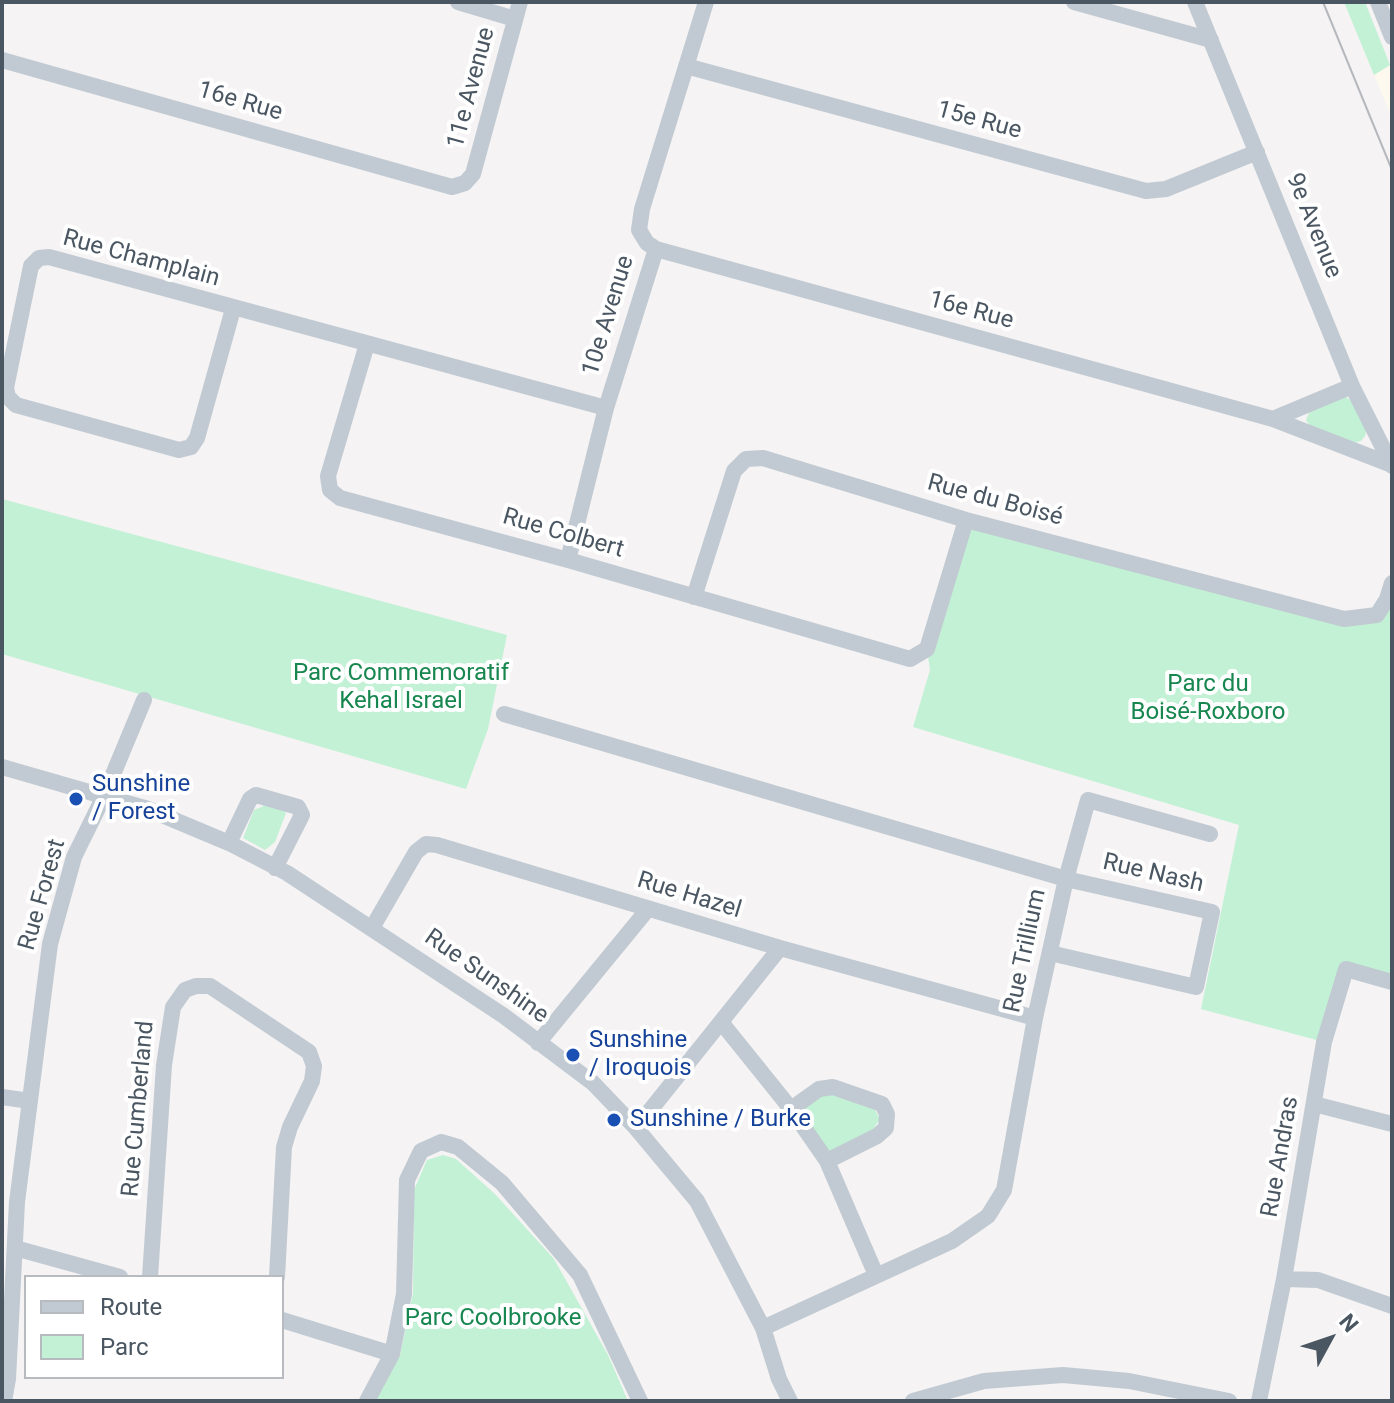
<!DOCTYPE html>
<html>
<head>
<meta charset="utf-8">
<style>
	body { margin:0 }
	#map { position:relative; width:1394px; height:1403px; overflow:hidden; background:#f5f3f3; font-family:Roboto,sans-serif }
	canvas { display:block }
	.frame { position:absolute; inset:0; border:4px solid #4a5661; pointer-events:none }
	.legend { position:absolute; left:24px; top:1275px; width:260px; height:104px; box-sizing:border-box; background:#fff; border:2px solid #b7bbc0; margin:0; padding:10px 14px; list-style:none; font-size:24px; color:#4a5661 }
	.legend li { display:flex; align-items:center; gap:16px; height:40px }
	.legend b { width:40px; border:2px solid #b7bbc0 }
	.north { position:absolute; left:1290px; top:1299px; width:80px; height:80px; -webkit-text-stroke:6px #fff; paint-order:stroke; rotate:50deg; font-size:22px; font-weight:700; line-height:32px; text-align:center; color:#4a5661 }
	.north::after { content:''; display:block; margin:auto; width:28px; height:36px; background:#4a5661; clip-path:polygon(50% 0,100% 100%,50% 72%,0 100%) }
</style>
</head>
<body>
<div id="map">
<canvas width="1394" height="1403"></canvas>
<div class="frame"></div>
<ul class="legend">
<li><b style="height:10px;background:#c1cad2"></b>Route</li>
<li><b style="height:22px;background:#c3f1d5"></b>Parc</li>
</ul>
<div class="north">N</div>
</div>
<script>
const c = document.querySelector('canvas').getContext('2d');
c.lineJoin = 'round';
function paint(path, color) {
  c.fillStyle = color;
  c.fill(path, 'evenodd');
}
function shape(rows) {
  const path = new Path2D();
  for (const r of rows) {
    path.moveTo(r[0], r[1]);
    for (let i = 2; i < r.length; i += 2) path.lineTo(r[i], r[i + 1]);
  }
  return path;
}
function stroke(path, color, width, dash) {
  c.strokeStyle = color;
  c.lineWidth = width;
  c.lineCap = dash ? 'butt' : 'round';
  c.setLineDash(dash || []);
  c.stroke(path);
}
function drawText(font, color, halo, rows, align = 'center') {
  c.font = font + ' Roboto,sans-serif';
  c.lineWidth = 8;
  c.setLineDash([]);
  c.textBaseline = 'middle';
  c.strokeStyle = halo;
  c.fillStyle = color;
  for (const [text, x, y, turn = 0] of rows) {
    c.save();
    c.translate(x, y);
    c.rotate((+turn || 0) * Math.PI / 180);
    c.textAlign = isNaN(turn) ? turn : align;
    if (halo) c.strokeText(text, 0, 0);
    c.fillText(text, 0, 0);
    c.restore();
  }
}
const commercial = shape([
	[1390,65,1392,69,1392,118,1374,75]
]);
const green = shape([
	[1344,2,1365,2,1390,65,1374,75],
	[1338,397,1346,397,1353,402,1367,428,1365,436,1361,441,1353,443,1310,426,1306,420,1309,413,1318,405],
	[2,499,507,635,488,729,466,789,2,654],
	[966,520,1344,619,1377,615,1392,583,1392,982,1346,969,1324,1042,1201,1009,1239,825,913,727,930,670,927,649],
	[266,805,283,809,286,813,275,842,265,850,243,838,254,810],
	[833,1094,874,1108,880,1119,870,1134,830,1154,799,1109,821,1096],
	[443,1155,456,1159,495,1194,554,1259,608,1355,628,1401,375,1401,400,1355,413,1293,414,1190,427,1160]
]);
const minor = shape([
	[458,2,515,19],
	[706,2,642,209,639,230,647,243,656,249,1273,419,1392,465],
	[1074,2,1211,40],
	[1195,2,1352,386,1392,466],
	[1378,2,1392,37],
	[2,60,452,187,465,183,473,174,520,2],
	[686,66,1146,191,1166,189,1257,152],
	[233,309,197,438,191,447,179,450,16,405,8,397,6,388,31,266,39,258,49,257,606,408],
	[367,344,328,476,330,490,340,498,568,560,910,659,927,649,966,520],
	[1273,419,1352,386],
	[568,560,606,408,656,249],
	[694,597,734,471,746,459,763,458,966,520,1344,619,1377,615,1387,599,1392,583],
	[504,714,1066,879,1035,1018,1004,1190,988,1216,952,1241,763,1328],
	[2,767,148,809,229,843,287,873,504,1016,593,1083,636,1128,697,1201,763,1328,779,1379,790,1401],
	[229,843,250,799,256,795,298,807,302,815,275,868],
	[372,928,416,852,426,844,437,845,780,948,1035,1018],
	[1050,953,1196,987,1212,912,1066,879,1088,800,1210,834],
	[721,1022,791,1109,827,1161,877,1136,886,1128,887,1114,882,1104,833,1087,819,1089,791,1109],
	[538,1043,648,909],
	[2,1097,30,1101],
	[1314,1104,1392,1124],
	[636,1128,780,948],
	[827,1161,876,1275],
	[15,1248,120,1277],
	[150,1277,164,1065,173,1007,185,990,196,986,210,986,309,1052,314,1066,312,1081,290,1127,284,1147,277,1277],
	[1284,1279,1318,1280,1392,1306],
	[282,1320,392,1354],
	[4,1401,8,1379,17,1202,50,944,74,857,104,796,144,700],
	[367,1401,392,1354,404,1294,407,1180,421,1151,441,1142,458,1147,502,1183,580,1275,640,1401],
	[913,1401,984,1381,1063,1375,1129,1381,1229,1401],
	[1259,1401,1284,1279,1324,1042,1346,969,1392,982]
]);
const tram = shape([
	[1323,2,1392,170]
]);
const markers = [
	[76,799,8,"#1a4fb4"],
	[573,1055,8,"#1a4fb4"],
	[614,1120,8,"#1a4fb4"]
];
const streetNames = [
	["11e Avenue",472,88,-75],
	["16e Rue",240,102,16],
	["15e Rue",979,121,15],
	["9e Avenue",1313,226,68],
	["Rue Champlain",141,259,15],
	["16e Rue",971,311,15],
	["10e Avenue",609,316,-73],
	["Rue du Boisé",995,501,15],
	["Rue Colbert",563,534,16],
	["Rue Nash",1153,874,13],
	["Rue Forest",43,895,-74],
	["Rue Hazel",689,896,17],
	["Rue Trillium",1026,951,-78],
	["Rue Sunshine",486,977,35],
	["Rue Cumberland",139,1109,-85],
	["Rue Andras",1281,1157,-80]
];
const parkNames = [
	["Parc Commemoratif",401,674],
	["Kehal Israel",401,702],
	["Parc du",1208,685],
	["Boisé-Roxboro",1208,713],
	["Parc Coolbrooke",493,1319]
];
const transitNames = [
	["Sunshine",92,785],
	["/ Forest",92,813],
	["Sunshine",589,1041],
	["/ Iroquois",589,1069],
	["Sunshine / Burke",630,1120]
];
paint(commercial, '#fdf9ef');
paint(green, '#c3f1d5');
stroke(minor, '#c1cad2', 16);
stroke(tram, '#b5b8bd', 2);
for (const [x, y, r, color] of markers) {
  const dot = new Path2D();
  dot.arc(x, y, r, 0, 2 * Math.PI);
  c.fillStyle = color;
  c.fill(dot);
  stroke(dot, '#fff', 3);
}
drawText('24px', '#4a5661', '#fff', streetNames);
drawText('24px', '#17864f', '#fff', parkNames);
drawText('24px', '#164399', '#fff', transitNames, 'left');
</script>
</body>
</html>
